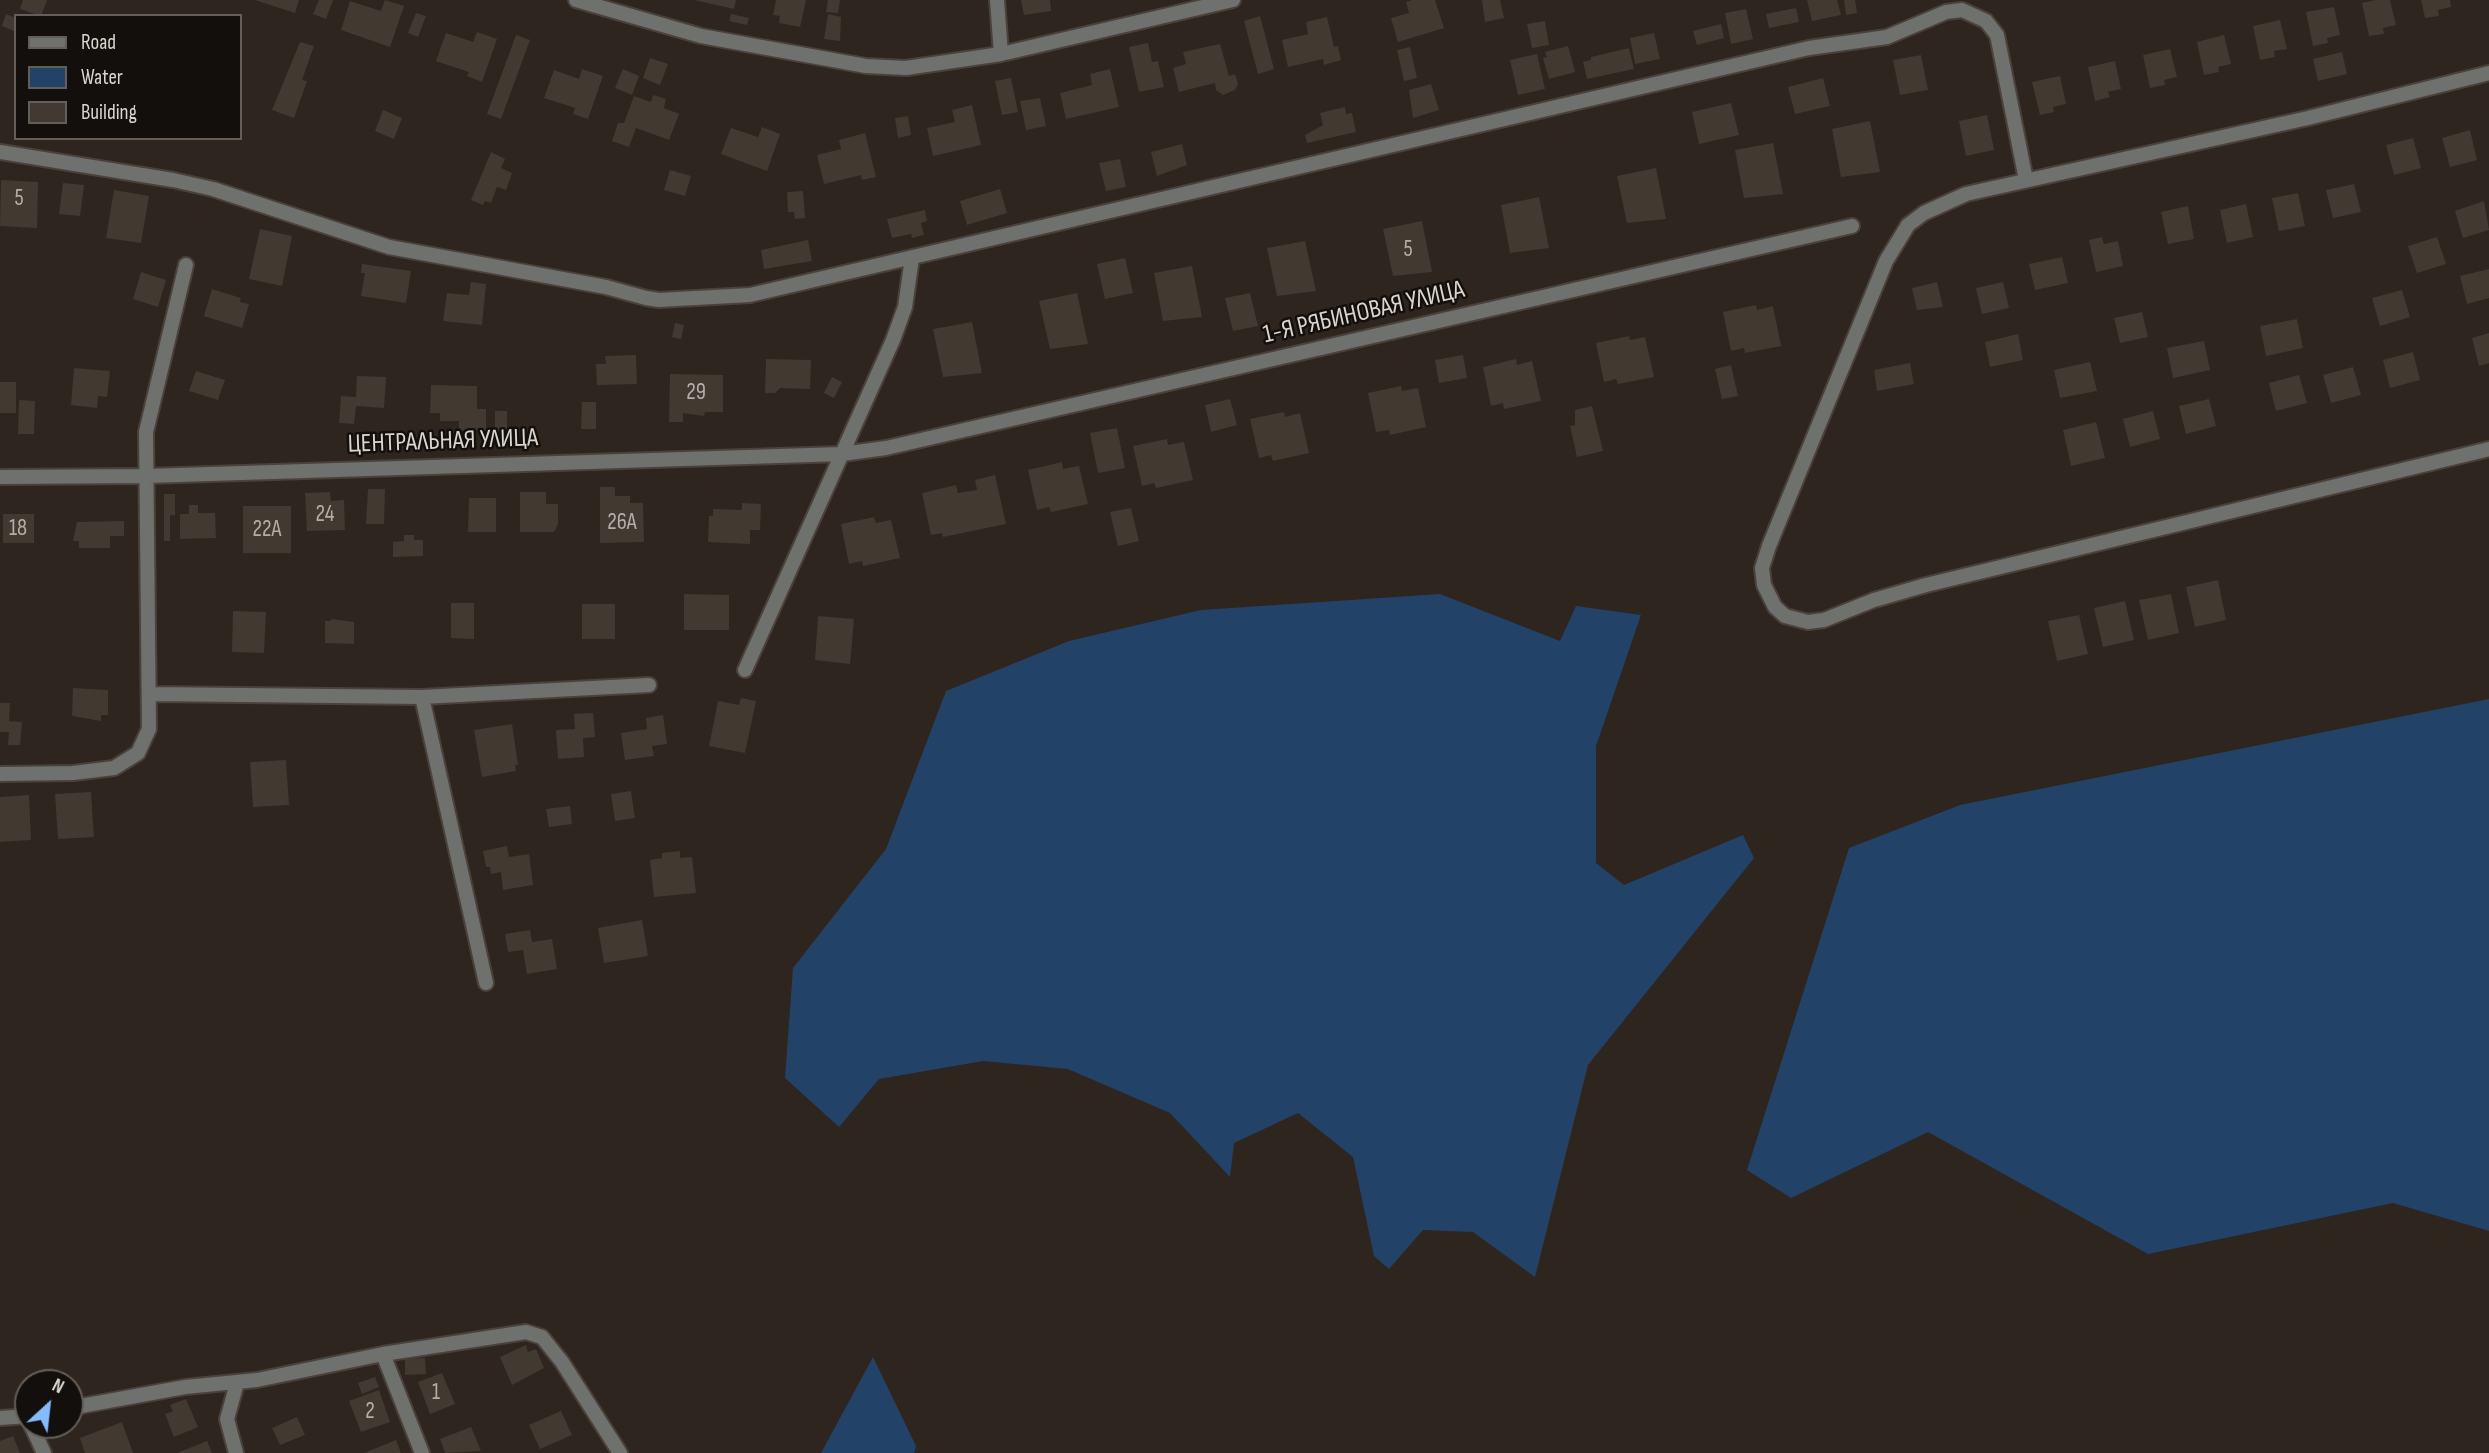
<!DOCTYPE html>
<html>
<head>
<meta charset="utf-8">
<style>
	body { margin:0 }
	#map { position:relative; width:2489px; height:1453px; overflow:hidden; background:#2e251f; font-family:"Sofia Sans Condensed",sans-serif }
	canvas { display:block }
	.legend { position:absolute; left:14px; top:14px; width:228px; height:126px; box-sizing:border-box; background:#130f0c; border:2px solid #635e5a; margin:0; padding:9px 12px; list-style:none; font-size:21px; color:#dbd5d0 }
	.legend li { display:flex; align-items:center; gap:14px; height:35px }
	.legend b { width:35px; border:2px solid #635e5a }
	.north { position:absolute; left:14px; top:1369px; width:70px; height:70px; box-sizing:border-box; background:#130f0c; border:2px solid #635e5a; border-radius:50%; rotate:27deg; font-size:19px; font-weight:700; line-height:28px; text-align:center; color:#dbd5d0 }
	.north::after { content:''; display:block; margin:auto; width:24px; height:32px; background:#86bbfb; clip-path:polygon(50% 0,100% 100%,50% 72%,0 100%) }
</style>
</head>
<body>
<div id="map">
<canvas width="2489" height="1453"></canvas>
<ul class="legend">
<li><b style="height:9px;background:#6e716d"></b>Road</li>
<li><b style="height:19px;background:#234268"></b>Water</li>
<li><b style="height:19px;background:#423931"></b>Building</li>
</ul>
<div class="north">N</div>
</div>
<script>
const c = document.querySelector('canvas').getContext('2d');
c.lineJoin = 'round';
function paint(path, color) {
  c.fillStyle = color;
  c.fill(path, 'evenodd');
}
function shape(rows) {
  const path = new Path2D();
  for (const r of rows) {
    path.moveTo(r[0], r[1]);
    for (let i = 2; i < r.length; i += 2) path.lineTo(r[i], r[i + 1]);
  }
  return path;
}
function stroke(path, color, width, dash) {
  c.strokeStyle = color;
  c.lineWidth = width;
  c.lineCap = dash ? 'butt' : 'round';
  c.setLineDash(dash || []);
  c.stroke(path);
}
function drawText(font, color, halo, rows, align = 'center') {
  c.font = font + ' "Sofia Sans Condensed",sans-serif';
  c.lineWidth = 5;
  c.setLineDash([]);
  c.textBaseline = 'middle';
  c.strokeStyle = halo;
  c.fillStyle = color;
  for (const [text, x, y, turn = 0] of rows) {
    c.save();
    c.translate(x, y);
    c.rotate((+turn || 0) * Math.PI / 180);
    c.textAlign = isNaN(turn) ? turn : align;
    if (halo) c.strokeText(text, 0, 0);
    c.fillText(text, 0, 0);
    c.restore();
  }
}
const water = shape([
	[1440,594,1560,641,1576,606,1641,615,1596,746,1596,863,1624,885,1743,835,1754,858,1588,1065,1535,1277,1473,1232,1423,1230,1389,1269,1374,1256,1353,1157,1298,1113,1234,1143,1230,1177,1170,1113,1068,1069,983,1061,879,1079,839,1127,785,1078,793,968,886,849,946,691,1069,641,1201,610],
	[2489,699,2489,1231,2393,1203,2148,1254,1928,1132,1791,1198,1747,1170,1849,848,1960,805],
	[873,1357,916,1446,914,1453,821,1453]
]);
const building = shape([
	[23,0,47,0,41,16,20,9],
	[255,0,299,0,295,13],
	[319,0,333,0,326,19,313,14],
	[385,0,404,6,390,47,341,30,350,1,381,11],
	[694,0,736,0,734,9],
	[776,0,806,0,800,27,779,23,780,16,773,15],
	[828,0,840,0,838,13,826,12],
	[1021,0,1050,0,1051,11,1024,15],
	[1412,0,1435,0,1444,28,1398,42,1391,18,1409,13,1406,2],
	[1482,0,1500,0,1504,18,1485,22],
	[1807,0,1837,0,1841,15,1812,21],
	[1844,0,1855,0,1857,13,1846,15],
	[2376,0,2390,0,2396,25,2383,28,2384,34,2369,36,2362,3],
	[2421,0,2450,0,2451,7,2438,10,2439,16,2425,18],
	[2334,7,2340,35,2327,38,2328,43,2313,46,2306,12],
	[1796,8,1799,22,1769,28,1766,14],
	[1746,9,1753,39,1731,44,1725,13],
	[416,13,426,16,418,37,408,33],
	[6,14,16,18,16,32,2,26],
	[731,14,749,18,747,25,729,21],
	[828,14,841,17,840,41,824,39],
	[1260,16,1274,69,1258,74,1244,21],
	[1327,17,1334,47,1338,46,1341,60,1324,65,1323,59,1288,67,1282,40,1308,34,1306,22],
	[2280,20,2287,49,2274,51,2275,57,2260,60,2253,26],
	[1545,21,1549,45,1532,48,1527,24],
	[1721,24,1724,38,1697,45,1693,31],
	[477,32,497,39,482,82,467,76,469,72,436,61,446,33,473,42],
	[1654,33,1660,59,1635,64,1630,38],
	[516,35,530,40,501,119,487,114],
	[2224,35,2231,64,2218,67,2219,72,2204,75,2197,42],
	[300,42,314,46,302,80,307,81,294,118,272,110],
	[1148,43,1152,62,1158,61,1164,87,1139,92,1129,47],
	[1220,44,1229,76,1235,74,1238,84,1235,90,1223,95,1216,90,1215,83,1179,92,1173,68,1186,64,1183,52],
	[1568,46,1575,72,1549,79,1543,58,1547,57,1545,52],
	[1410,47,1417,78,1404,81,1397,50],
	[1629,48,1634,69,1587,79,1583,62,1591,60,1591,57],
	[2170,49,2177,77,2164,80,2165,85,2150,88,2143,55],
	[2342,52,2347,74,2318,81,2313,59],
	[1537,54,1545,89,1518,95,1510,60],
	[1921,55,1928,90,1900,95,1893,60],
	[650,58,668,64,660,85,643,78],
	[2115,61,2121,89,2108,92,2110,97,2095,101,2088,67],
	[582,69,603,76,588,119,573,114,575,108,544,98,554,70,579,79],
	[623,69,639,76,632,95,615,88],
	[1110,69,1119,107,1066,119,1060,93,1092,85,1090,74],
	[2060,76,2066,104,2053,107,2054,112,2040,115,2032,82],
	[1011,78,1018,112,1002,115,995,81],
	[1823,78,1830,106,1795,114,1788,87],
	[1431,84,1439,110,1413,118,1409,90],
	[653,95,666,99,664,108,679,114,669,140,636,128,629,147,612,141,618,123,624,123,634,96,651,102],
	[1040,98,1046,126,1026,130,1020,101],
	[1731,103,1739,135,1699,144,1692,112],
	[972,105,981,145,933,156,927,128,955,122,952,110],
	[1345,107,1346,114,1352,113,1356,132,1307,143,1305,135,1323,125,1320,113],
	[383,110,402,118,394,139,375,131],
	[1987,115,1994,150,1966,156,1959,121],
	[908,116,911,135,898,138,895,118],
	[1870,121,1880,172,1841,177,1832,129],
	[762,127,780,134,767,171,721,154,731,128,758,137],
	[2470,130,2477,160,2450,167,2442,138],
	[865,133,876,177,862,180,861,175,824,184,817,155,841,149,839,140],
	[2413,138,2421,168,2394,175,2386,145],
	[1773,143,1783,194,1744,198,1735,150],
	[1182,144,1187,165,1157,176,1151,152],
	[491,152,505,159,501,168,512,173,506,190,497,187,491,203,485,201,483,205,471,200],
	[1120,159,1126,187,1106,191,1099,163],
	[1656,168,1666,219,1627,223,1617,176],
	[670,170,691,176,685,196,664,190],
	[1,180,38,182,37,228,0,226],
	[63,183,84,185,80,216,59,214],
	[2354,184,2361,212,2333,218,2326,190],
	[1000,189,1007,213,967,225,960,201],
	[114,190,149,196,141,243,106,238],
	[803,191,805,218,795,219,794,212,788,212,787,192],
	[2298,193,2305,226,2279,231,2272,198],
	[1539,197,1549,248,1510,253,1501,205],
	[2484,201,2489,230,2463,238,2455,211],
	[2246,204,2253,237,2227,243,2220,210],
	[2188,206,2194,239,2168,244,2161,212],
	[925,210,927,221,921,223,924,235,912,238,911,234,892,238,887,219],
	[1422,221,1432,272,1393,276,1383,229],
	[260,229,292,236,282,286,249,279],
	[2102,237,2104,244,2118,241,2123,266,2096,272,2089,240],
	[2437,237,2446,264,2417,273,2408,246],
	[808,240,812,261,764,269,761,250],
	[1305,241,1316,291,1277,296,1267,248],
	[2062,257,2068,283,2035,290,2029,264],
	[1125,258,1133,293,1105,299,1097,264],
	[362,264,411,271,406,303,361,296,365,273,361,273],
	[1192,266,1202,317,1163,321,1154,273],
	[2489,269,2489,298,2467,304,2460,276],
	[141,272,166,280,158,307,133,299],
	[471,282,486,284,482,325,443,321,447,293,469,295],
	[1937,282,1943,307,1917,310,1912,288],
	[2003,282,2009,308,1982,314,1976,288],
	[212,289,241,298,240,302,249,304,242,328,204,316],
	[2402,290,2410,317,2380,326,2372,298],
	[1077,293,1088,344,1050,349,1039,301],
	[1250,293,1258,326,1233,331,1225,298],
	[1756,305,1757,310,1773,306,1781,346,1745,353,1744,348,1731,351,1723,312],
	[2142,312,2148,337,2120,343,2114,318],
	[2297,319,2303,348,2266,356,2260,326],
	[972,322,982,373,943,377,933,329],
	[675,323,684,325,681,339,672,337],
	[2489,333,2489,363,2479,366,2472,338],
	[2018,334,2023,360,1990,367,1985,342],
	[1629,336,1630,340,1645,337,1654,377,1618,384,1616,379,1604,382,1596,343],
	[2204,341,2210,370,2173,378,2167,348],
	[2413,352,2420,380,2390,388,2383,360],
	[636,355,637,384,597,385,596,364,606,364,605,356],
	[1463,355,1467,378,1439,383,1435,360],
	[766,359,811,360,810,389,780,388,775,393,765,393],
	[1516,359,1517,365,1532,361,1541,401,1504,409,1503,403,1491,406,1483,367],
	[2090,362,2097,391,2060,398,2054,370],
	[1910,363,1914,384,1877,391,1874,370],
	[1731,365,1738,396,1722,399,1715,369],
	[2353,367,2361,395,2331,403,2323,375],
	[74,368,110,371,107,397,98,396,97,408,71,405],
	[196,371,225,380,218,400,189,391],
	[670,374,723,375,723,412,705,412,704,416,683,413,683,422,669,422],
	[2299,375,2307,403,2276,411,2269,383],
	[357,376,386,377,384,408,356,406,354,424,339,423,341,396,356,397],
	[832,377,842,382,834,398,824,393],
	[0,382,16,382,16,413,0,413],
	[431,385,477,386,477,409,486,409,486,431,459,430,459,421,440,421,440,413,430,413],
	[1401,386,1402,391,1418,388,1426,427,1390,435,1389,430,1376,432,1368,393],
	[1230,399,1237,425,1211,432,1205,405],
	[2209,399,2216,426,2186,434,2179,406],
	[19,400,35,401,34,434,18,434],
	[582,402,596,402,596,429,581,429],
	[1592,406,1603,451,1577,457,1570,426,1575,425,1575,410],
	[495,411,507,411,507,432,495,432],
	[2153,411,2160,439,2130,447,2123,419],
	[1284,412,1285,417,1300,413,1309,453,1273,461,1271,455,1259,458,1250,419],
	[2096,422,2105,458,2071,466,2063,430],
	[1117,428,1125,468,1098,473,1090,433],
	[1167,439,1168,445,1184,442,1193,480,1156,488,1154,483,1142,486,1133,446],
	[1062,462,1063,469,1079,466,1088,504,1051,512,1049,507,1037,510,1028,470],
	[995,475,1006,524,943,537,942,533,931,535,922,493,956,485,958,493,977,490,975,480],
	[600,487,615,487,615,496,630,496,630,503,643,503,644,542,600,543],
	[368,489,385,489,384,524,366,524],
	[330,492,331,501,344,500,345,530,307,531,305,493],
	[520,492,546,492,546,504,558,504,558,524,554,532,520,532],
	[164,494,175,494,175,515,170,515,170,541,164,541],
	[469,498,496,498,496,532,468,532],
	[742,503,761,504,760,530,750,530,750,544,708,542,709,516,713,516,713,509,742,510],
	[189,505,198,505,198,513,215,513,216,538,180,539,180,514,189,514],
	[243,506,291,506,291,553,243,553],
	[1131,508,1139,541,1118,546,1110,512],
	[3,514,34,514,34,543,3,543],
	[874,517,876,523,891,520,900,558,863,566,862,561,849,564,841,524],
	[124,521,124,536,110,536,110,548,79,548,79,541,73,541,77,522],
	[404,535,414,535,414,540,423,540,423,556,393,557,393,542,404,541],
	[2218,580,2226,620,2195,627,2186,587],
	[684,594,729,595,729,630,684,630],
	[2171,594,2179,633,2148,640,2139,600],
	[2125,601,2134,640,2103,647,2094,608],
	[451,603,474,603,474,639,451,638],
	[582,604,615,604,615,639,582,639],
	[233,611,266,612,264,653,232,652],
	[2079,615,2088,654,2057,661,2048,621],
	[818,616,854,619,850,664,815,660],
	[331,619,354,622,354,644,325,643,325,621,331,621],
	[73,688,108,690,108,715,101,715,101,721,72,716],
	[741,698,756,701,745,753,709,746,718,701,739,705],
	[0,703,10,703,9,721,22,722,20,745,8,745,9,732,0,732],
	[593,713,595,737,583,738,584,757,558,759,556,730,575,729,574,714],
	[663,715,667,744,652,746,654,756,625,760,621,733,647,729,646,718],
	[512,724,518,765,515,765,516,771,482,777,474,730],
	[286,760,289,805,253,807,250,762],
	[631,791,635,818,615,821,611,794],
	[91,792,94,837,58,839,55,794],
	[29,795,31,840,0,842,0,797],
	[570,806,572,824,549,827,546,809],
	[507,846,509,857,529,854,533,885,503,890,501,872,491,874,490,867,486,867,483,851],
	[680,851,680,858,692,857,696,893,654,897,650,860,662,858,662,853],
	[642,920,648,956,604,963,598,928],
	[530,930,532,942,552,939,557,969,527,974,523,950,508,952,505,934],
	[526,1345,528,1352,536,1349,544,1368,512,1385,500,1357],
	[425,1358,426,1374,405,1375,405,1359],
	[442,1373,455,1404,430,1414,418,1382],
	[375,1377,379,1387,362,1394,358,1383],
	[379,1390,390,1422,361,1432,349,1401],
	[186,1399,198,1427,174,1437,165,1414,173,1411,170,1405],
	[561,1411,572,1435,540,1449,529,1425],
	[297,1417,305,1435,280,1445,272,1428],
	[122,1422,133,1453,85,1453,80,1438],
	[471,1427,481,1451,445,1453,440,1439],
	[13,1436,20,1453,0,1453,0,1441],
	[396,1440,401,1453,364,1453],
	[207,1441,212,1453,177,1453]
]);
const minor = shape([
	[576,0,701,36,866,66,906,68,1001,54,1233,0],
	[997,0,1001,54],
	[2489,73,2308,118,1966,194,1924,213,1908,225,1886,261,1769,546,1762,568,1764,585,1775,607,1785,616,1808,622,1824,620,1874,600,1926,585,2489,449],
	[0,152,173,180,213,189,389,247,606,287,646,298,659,300,750,295,1809,48,1887,37,1946,12,1962,10,1986,21,1997,35,2026,180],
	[0,477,147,476,842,454,886,448,1852,226],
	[745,670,893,340,905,307,912,258],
	[151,694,422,697,649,685],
	[422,697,486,983],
	[0,774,73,773,114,768,138,753,149,729,146,432,186,265],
	[383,1354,422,1453],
	[70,1408,185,1387,257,1380,383,1354,526,1332,542,1337,562,1362,620,1453],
	[0,1418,28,1416],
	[31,1425,44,1453],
	[236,1453,227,1419,237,1383]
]);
const numberNames = [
	["5",19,199],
	["5",1408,250],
	["29",696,393],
	["24",325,515],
	["26А",622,523],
	["18",18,529],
	["22А",267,530],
	["1",436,1393],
	["2",370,1412]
];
const streetNames = [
	["1-Я РЯБИНОВАЯ УЛИЦА",1364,313,-13],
	["ЦЕНТРАЛЬНАЯ УЛИЦА",443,442,-2]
];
paint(water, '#234268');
paint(building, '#423931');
stroke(minor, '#4a413b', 18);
stroke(minor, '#6e716d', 14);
drawText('23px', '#b5aea8', null, numberNames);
drawText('26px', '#dbd5d0', '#130f0c', streetNames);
</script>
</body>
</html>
